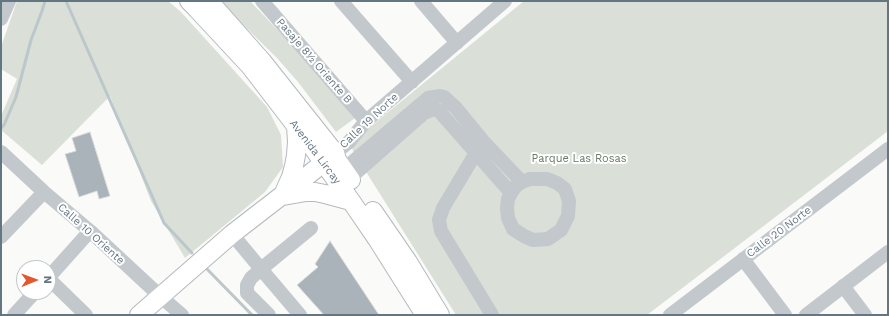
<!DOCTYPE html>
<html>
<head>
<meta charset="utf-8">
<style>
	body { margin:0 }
	#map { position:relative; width:889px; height:316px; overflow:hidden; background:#fafaf8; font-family:"Work Sans",sans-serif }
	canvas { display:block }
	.frame { position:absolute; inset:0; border:2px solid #657683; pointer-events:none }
	.north { position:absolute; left:16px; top:260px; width:40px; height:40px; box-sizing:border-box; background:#fff; border:1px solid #c1c8cd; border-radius:50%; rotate:89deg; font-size:11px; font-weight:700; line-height:16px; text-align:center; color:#657683 }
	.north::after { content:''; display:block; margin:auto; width:14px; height:18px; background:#e4572e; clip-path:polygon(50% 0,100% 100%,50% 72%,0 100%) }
</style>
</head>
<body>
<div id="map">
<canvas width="889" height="316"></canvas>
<div class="frame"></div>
<div class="north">N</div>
</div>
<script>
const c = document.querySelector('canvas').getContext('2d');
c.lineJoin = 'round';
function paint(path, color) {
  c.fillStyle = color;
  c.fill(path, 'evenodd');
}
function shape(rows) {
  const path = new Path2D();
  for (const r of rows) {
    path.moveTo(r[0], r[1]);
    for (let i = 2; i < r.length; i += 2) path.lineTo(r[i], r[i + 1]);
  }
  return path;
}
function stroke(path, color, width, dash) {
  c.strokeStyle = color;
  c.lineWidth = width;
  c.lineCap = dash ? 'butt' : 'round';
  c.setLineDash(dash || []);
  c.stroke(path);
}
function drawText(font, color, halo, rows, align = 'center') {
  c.font = font + ' "Work Sans",sans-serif';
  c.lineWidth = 4;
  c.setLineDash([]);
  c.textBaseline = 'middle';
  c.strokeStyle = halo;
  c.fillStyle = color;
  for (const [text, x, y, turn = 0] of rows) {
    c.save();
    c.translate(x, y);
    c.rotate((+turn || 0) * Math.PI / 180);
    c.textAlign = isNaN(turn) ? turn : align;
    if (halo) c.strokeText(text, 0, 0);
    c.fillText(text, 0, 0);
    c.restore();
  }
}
const green = shape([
	[17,1,168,1,181,12,267,107,281,135,283,167,265,192,185,258,151,201,110,96,42,165,1,130,1,116,17,79,1,69,1,47],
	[219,1,250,1,295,48,355,118,336,132,298,82,277,58],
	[524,1,888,1,888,131,647,315,456,315,353,151,351,144,354,140]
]);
const stream = shape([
	[66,1,164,223,192,253],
	[1,128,4,125,16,97,31,40,42,11,45,1],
	[205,267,252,315]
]);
const building = shape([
	[90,132,110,196,99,199,97,191,79,197,65,154,76,151,72,138,90,132],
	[330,241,379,315,324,315,297,285,318,267,315,264,330,241]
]);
const minor = shape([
	[262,1,366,121],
	[341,1,412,82],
	[421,1,457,43],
	[1,19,9,1],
	[480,146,443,208,439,220,441,231,492,315],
	[1,152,44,192,90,231,160,296,182,315],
	[335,153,349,142,366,121,505,1],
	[344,169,428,98,440,96,444,97,456,108,483,141,522,182],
	[350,178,424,113,432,110,436,110,439,111,511,193],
	[530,179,547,179,557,183,565,189,569,201,568,216,561,230,548,239,533,240,524,236,513,229,508,218,507,208,508,199,511,193,516,186,522,182,530,179],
	[232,234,261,269,300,315],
	[1,237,44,192],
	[743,259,785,315],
	[48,278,90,231],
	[48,278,86,315],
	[843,286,865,315],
	[14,315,35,292],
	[269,315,247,293,247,285,251,278,261,269,311,228],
	[670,315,888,149],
	[806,315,888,252]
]);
const major = shape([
	[189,1,196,8,250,66,296,126,308,141,351,201,377,239,425,315],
	[209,1,262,61,335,153,337,160,351,180],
	[283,195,291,177,294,166,296,155,297,142,296,126],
	[283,196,306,192,315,192,325,194,351,201],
	[373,211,408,262,440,315],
	[139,315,232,234,307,176,333,155]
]);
const streetNames = [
	["Pasaje 8½ Oriente B",314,61,49],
	["Calle 19 Norte",369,121,-43],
	["Avenida Lircay",315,152,53],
	["Calle 20 Norte",779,232,-37],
	["Calle 10 Oriente",91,234,42]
];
const parkNames = [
	["Parque Las Rosas",579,159]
];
paint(green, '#dadfd7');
stroke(stream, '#bbc7cb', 3);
paint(building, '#aab3b9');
stroke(building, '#dcdcda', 1);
stroke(major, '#b5babe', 20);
stroke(minor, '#c3c8cc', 14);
stroke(major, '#fff', 18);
drawText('11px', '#657683', '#fff', streetNames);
drawText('11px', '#687a64', '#fff', parkNames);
</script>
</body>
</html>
